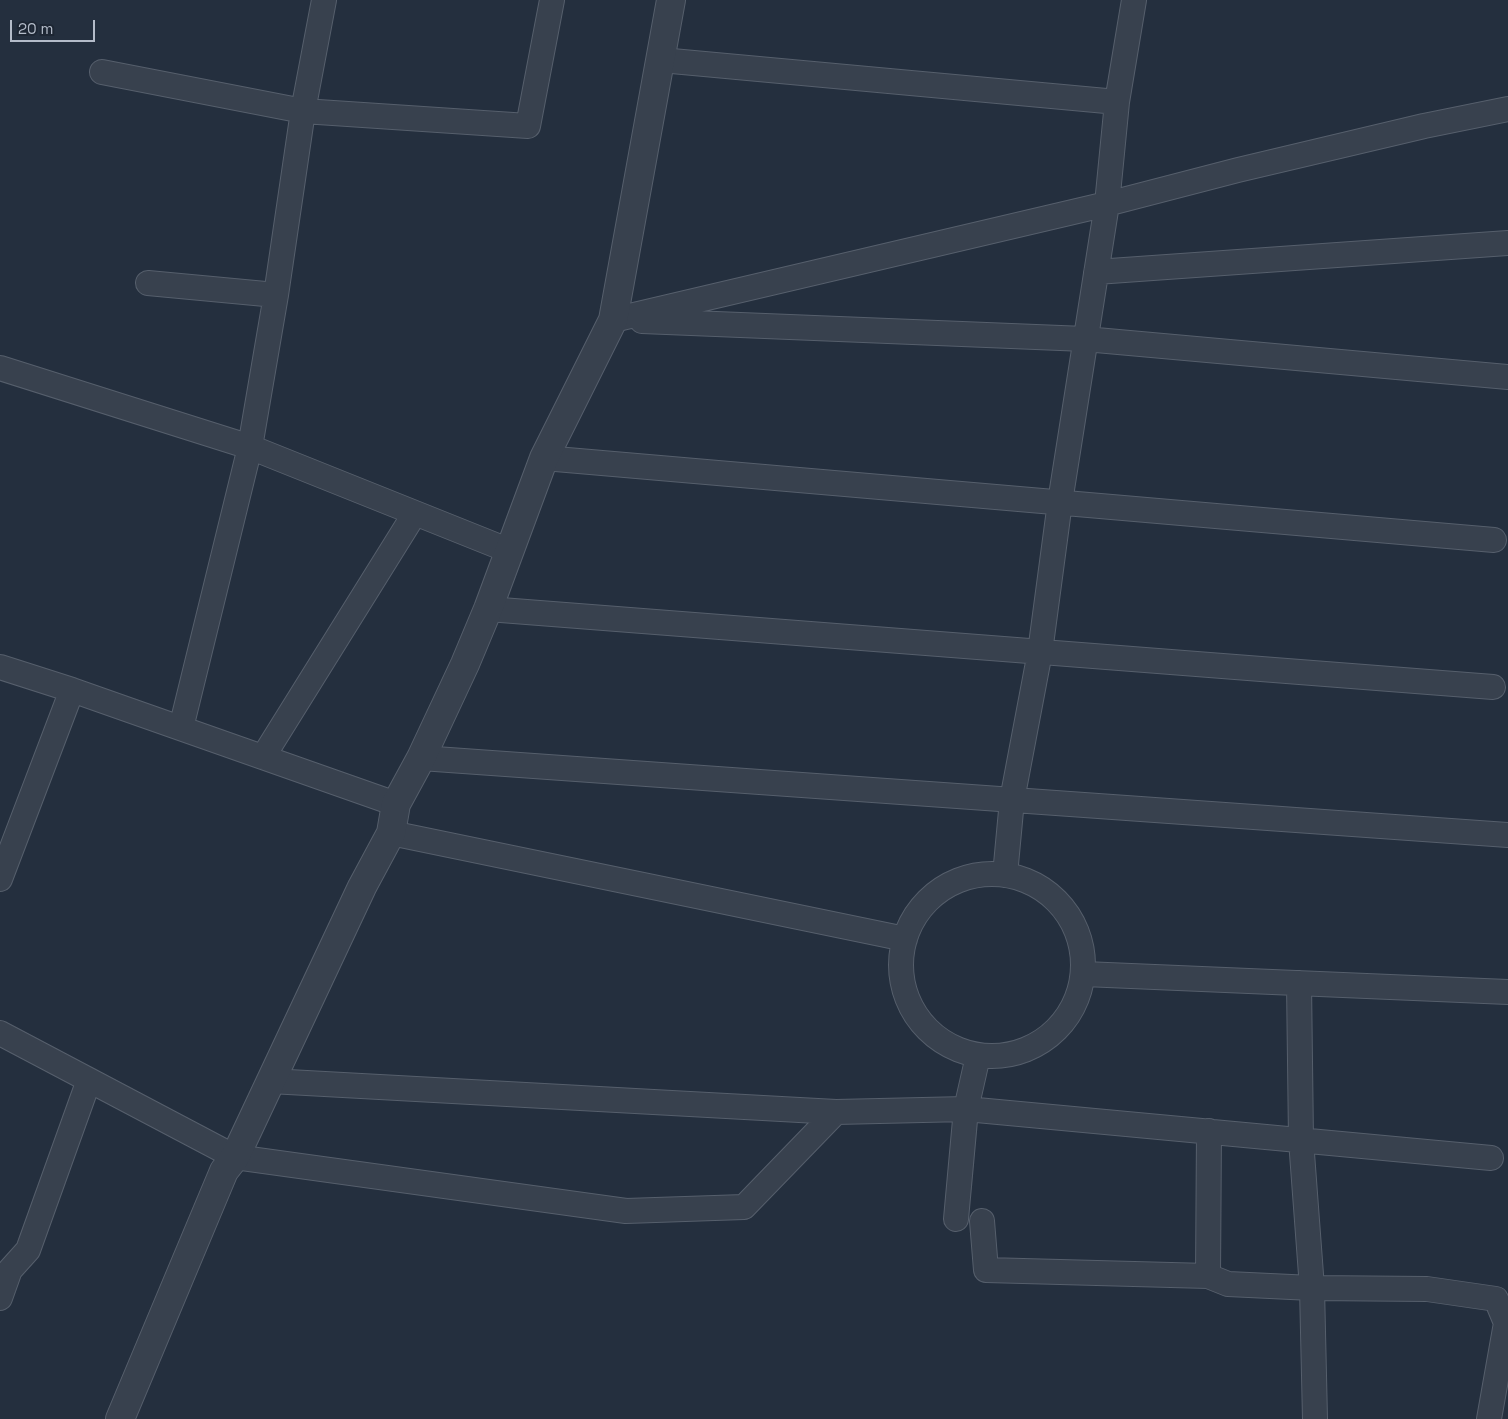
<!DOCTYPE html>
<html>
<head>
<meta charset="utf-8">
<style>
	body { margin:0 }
	#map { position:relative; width:1508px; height:1419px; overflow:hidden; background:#242f3e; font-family:"Space Grotesk",sans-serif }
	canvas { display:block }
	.scale { position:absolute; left:10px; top:20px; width:85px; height:22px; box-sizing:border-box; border:2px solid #b4bcc9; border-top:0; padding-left:6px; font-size:15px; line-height:18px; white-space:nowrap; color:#b4bcc9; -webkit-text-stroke:4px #1d2633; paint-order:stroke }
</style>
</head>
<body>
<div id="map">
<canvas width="1508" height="1419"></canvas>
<div class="scale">20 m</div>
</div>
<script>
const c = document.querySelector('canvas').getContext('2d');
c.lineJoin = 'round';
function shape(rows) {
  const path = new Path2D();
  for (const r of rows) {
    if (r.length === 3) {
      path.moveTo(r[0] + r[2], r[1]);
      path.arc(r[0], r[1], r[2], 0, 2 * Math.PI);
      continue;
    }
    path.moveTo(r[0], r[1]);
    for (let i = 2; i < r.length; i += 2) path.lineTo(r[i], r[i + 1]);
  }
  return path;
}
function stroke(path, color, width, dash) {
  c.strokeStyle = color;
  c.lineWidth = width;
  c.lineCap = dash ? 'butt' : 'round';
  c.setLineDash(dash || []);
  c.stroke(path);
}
const minor = shape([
	[661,60,1117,102],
	[102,72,303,111,528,126,552,0],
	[1096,272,1508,243],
	[148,283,276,295],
	[613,320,1107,204,1238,170,1424,126,1508,109],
	[642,321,1085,339,1508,377],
	[0,368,250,447,510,551],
	[544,458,1494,540],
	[488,609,1493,687],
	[0,667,72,690,396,804],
	[181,728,250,447,276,295,303,111,324,0],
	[263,757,415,513],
	[421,758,1508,835],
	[391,833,905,939],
	[992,965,91],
	[1005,875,1012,800,1040,652,1060,502,1107,204,1117,102,1134,0],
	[0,879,72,690],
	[1084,974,1508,992],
	[1299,983,1301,1140,1312,1288,1315,1419],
	[0,1033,235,1157,626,1211,744,1207,836,1112],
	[270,1081,836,1112,966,1109,1491,1158],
	[956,1219,966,1109,978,1056],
	[982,1221,986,1270,1208,1276,1228,1284,1312,1288,1427,1289,1496,1299,1506,1323,1489,1419],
	[1208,1276,1209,1131],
	[0,1298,10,1270,28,1250,89,1080]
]);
const tertiary = shape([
	[120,1419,224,1171,235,1157,362,887,391,833,396,804,421,758,465,664,488,609,544,458,613,320,671,0]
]);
stroke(minor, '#565f6c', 26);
stroke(tertiary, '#565f6c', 30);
stroke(minor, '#38414e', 24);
stroke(tertiary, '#38414e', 28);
</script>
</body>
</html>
